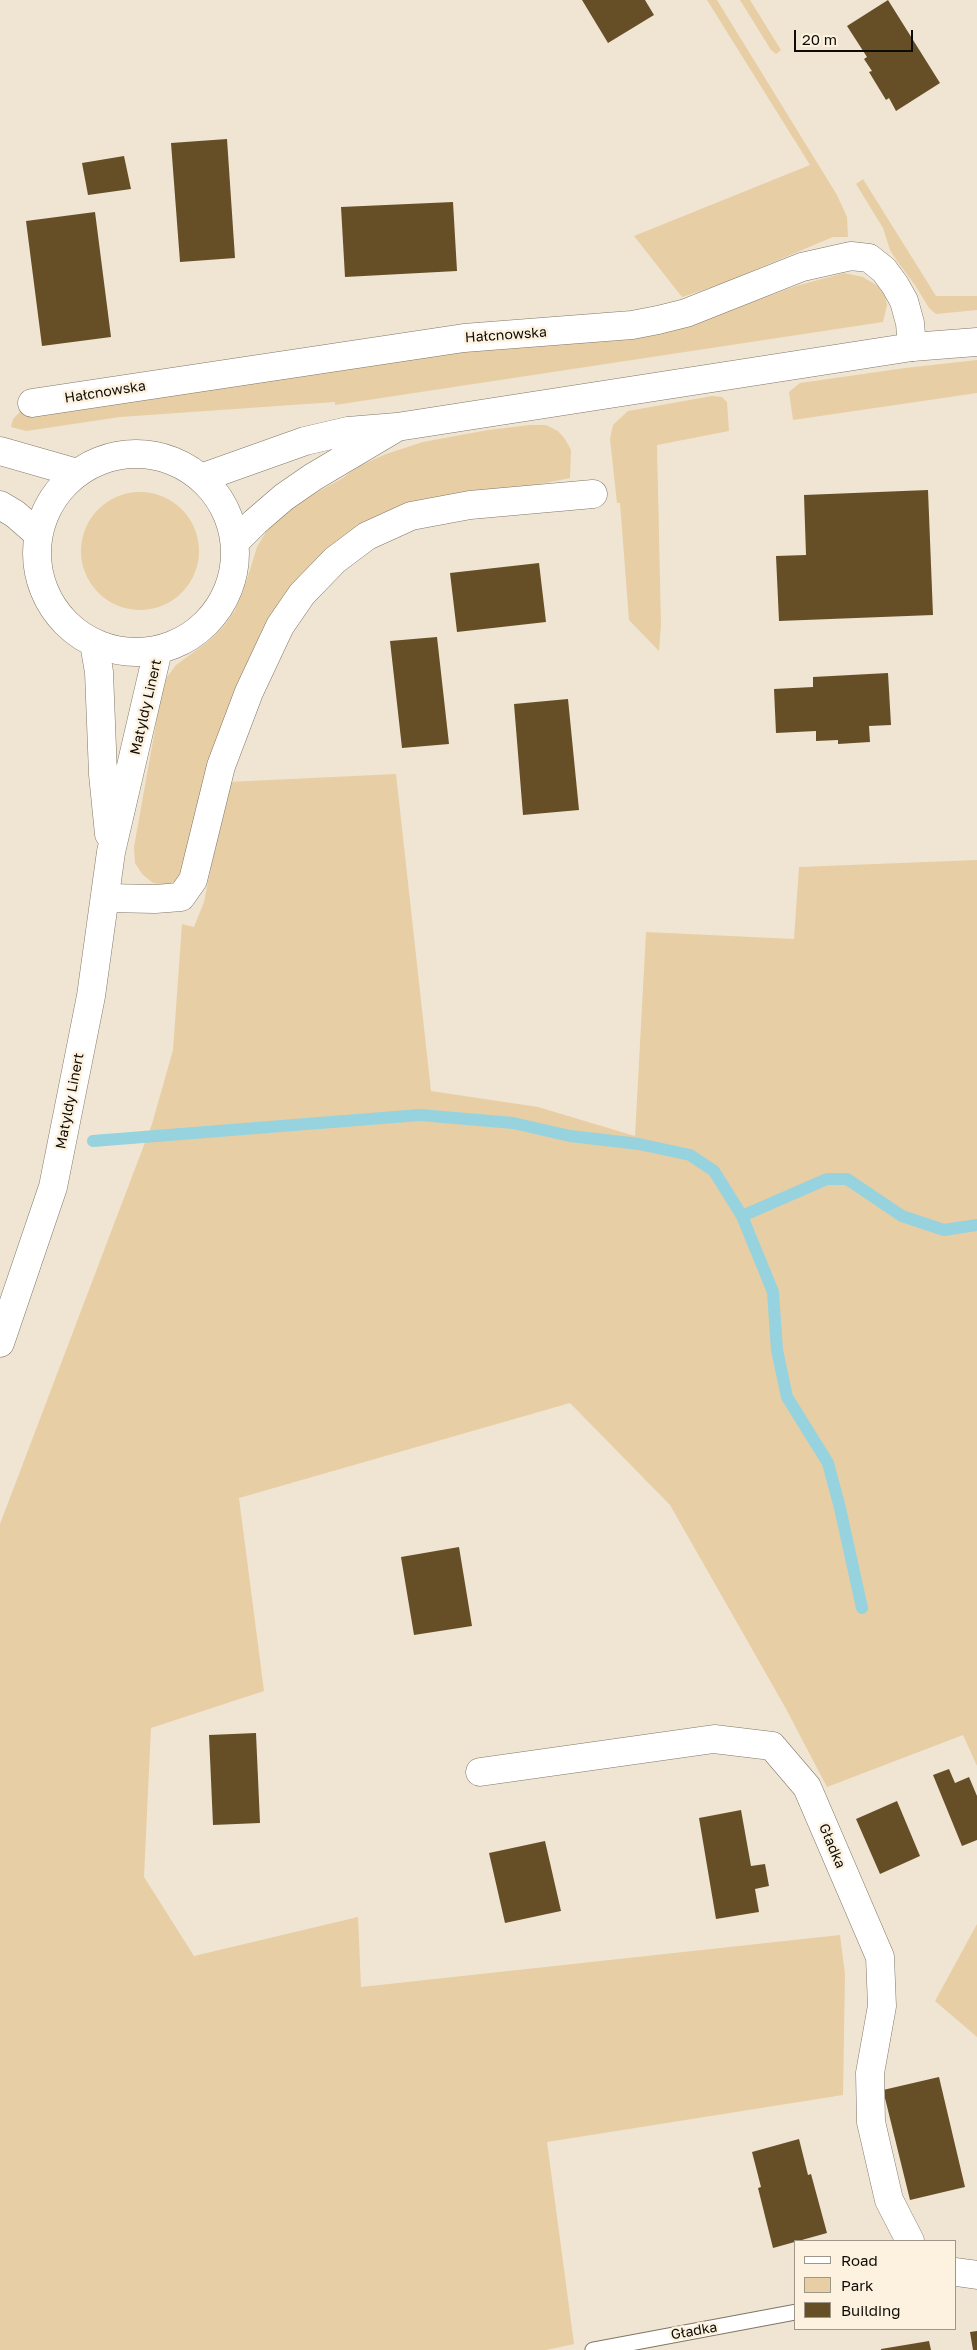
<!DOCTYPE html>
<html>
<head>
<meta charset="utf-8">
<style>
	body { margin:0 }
	#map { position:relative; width:977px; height:2350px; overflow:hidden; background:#f0e5d3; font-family:"Golos Text",sans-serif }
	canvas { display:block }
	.legend { position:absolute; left:794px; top:2240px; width:162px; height:90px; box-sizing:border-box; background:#fdf2e0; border:1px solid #9e9689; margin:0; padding:6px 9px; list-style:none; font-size:15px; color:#0f0c06 }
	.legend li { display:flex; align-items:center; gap:10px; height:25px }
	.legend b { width:25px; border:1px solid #9e9689 }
	.scale { position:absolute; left:794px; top:30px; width:119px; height:22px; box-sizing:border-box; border:2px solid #0f0c06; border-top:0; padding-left:6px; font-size:15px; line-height:18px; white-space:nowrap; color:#0f0c06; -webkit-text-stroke:4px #fdf2e0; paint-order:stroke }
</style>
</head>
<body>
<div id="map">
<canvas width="977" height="2350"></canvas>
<ul class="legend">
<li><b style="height:6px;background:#fff"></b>Road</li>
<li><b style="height:14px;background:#e8cea4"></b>Park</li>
<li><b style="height:14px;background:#664f27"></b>Building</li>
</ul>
<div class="scale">20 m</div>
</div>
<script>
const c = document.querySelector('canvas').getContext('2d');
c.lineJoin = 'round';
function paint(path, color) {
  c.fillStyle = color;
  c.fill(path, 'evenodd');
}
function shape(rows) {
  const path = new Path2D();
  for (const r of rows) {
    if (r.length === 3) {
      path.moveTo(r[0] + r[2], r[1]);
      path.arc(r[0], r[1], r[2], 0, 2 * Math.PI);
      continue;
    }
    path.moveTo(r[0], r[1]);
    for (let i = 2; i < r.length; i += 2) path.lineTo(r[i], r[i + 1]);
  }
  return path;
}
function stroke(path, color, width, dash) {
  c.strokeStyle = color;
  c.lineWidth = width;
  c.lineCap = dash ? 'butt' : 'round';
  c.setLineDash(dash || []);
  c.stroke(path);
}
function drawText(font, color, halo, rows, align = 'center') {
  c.font = font + ' "Golos Text",sans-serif';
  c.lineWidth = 5;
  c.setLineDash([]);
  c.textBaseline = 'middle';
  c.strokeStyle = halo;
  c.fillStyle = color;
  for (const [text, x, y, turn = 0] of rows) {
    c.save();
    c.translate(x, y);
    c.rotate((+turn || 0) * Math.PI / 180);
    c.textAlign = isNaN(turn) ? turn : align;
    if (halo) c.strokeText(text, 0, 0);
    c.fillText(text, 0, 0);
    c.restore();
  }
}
const green = shape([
	[707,0,717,0,837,195,847,217,848,237,833,237,719,285,682,297,634,236,810,165],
	[740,0,750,0,781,50,776,54,771,50],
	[863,179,936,296,977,296,977,310,936,314,929,308,915,285,897,261,890,250,883,228,856,184],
	[844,273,863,277,878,286,885,296,887,305,883,322,335,405,335,402,120,417,26,431,11,427,13,419,21,411,383,361,703,320,796,286],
	[977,360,977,393,793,420,789,392,800,383,905,368],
	[712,396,722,397,727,402,729,431,657,445,661,625,659,651,629,620,620,503,617,503,610,439,613,425,628,411],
	[530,425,546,425,558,431,565,439,571,450,570,478,531,486,327,552,182,873,176,881,166,885,153,883,142,874,135,863,134,847,161,696,167,677,176,665,209,641,224,626,235,610,243,592,257,547,266,532,297,503,343,478,357,467,386,454,423,442,488,430],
	[140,551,59],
	[396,774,431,1091,538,1107,635,1136,646,932,794,939,799,867,977,860,977,1766,963,1735,827,1787,785,1707,670,1505,570,1403,239,1498,264,1691,151,1728,144,1877,194,1956,358,1917,361,1987,840,1935,845,1974,843,2095,547,2142,574,2344,546,2350,0,2350,0,1524,152,1124,173,1050,182,924,194,927,204,902,228,782],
	[977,1924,977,2037,935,2001]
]);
const stream = shape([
	[93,1141,420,1115,513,1123,570,1136,639,1144,690,1155,714,1171,742,1216,827,1179,847,1179,902,1216,944,1230,977,1225],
	[742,1216,773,1292,777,1350,787,1397,828,1463,840,1508,862,1608]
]);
const building = shape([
	[582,0,645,0,654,15,608,43],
	[888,0,940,83,896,111,889,98,886,100,869,72,872,71,864,59,867,57,847,26],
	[227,139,235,258,180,262,171,143],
	[124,156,131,189,88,195,82,163],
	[453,202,457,271,345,277,341,207],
	[95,212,111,337,42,346,26,221],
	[928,490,933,615,779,621,776,556,806,555,804,495],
	[539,563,546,622,457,632,450,573],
	[437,637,449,744,402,748,390,641],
	[888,673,891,725,869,726,870,742,838,744,838,740,816,741,816,731,776,733,774,689,813,687,813,677],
	[568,699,579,810,523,815,514,704],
	[459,1547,472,1626,414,1635,401,1557],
	[256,1733,260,1823,213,1825,209,1735],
	[949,1769,955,1783,969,1777,977,1796,977,1840,962,1846,933,1775],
	[897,1801,920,1856,880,1874,856,1819],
	[741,1810,751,1866,765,1864,769,1886,755,1889,759,1912,716,1919,699,1818],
	[545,1841,561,1911,505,1923,489,1853],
	[939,2077,965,2187,910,2200,883,2090],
	[799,2139,808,2175,811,2174,827,2233,773,2248,758,2188,761,2187,752,2152],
	[977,2331,977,2350,973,2350,970,2332],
	[929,2341,931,2350,881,2350,881,2349]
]);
const lane = shape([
	[593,2350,796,2312]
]);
const street = shape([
	[32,403,464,338,632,325,658,320,686,313,802,267,851,256,869,258,884,270,895,285,904,301,910,323,912,347],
	[106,898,155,899,181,897,193,880,221,766,249,692,280,626,302,594,335,560,367,536,411,516,470,505,593,494],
	[480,1772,714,1739,772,1746,807,1787,880,1957,882,2006,870,2073,871,2122,889,2200,910,2241],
	[956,2272,977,2275]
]);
const secondary = shape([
	[0,451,77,473],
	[136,553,99],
	[201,478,305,441,348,431,397,427,912,347,977,342],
	[0,505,15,514,38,534],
	[235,542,255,522,284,497,313,477,394,429],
	[94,643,99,672,103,774,109,834],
	[0,1343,53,1187,91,996,111,852,158,650]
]);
const streetNames = [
	["Hałcnowska",506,335,-4],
	["Hałcnowska",105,392,-9],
	["Matyldy Linert",146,707,-77],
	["Matyldy Linert",70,1101,-79],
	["Gładka",832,1846,67],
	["Gładka",694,2331,-10]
];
paint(green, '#e8cea4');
stroke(stream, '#96d3de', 12);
paint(building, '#664f27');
stroke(lane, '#807666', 17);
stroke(street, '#807666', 29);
stroke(secondary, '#807666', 29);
stroke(lane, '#fff', 15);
stroke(street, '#fff', 28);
stroke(secondary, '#fff', 28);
drawText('14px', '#0f0c06', '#fdf2e0', streetNames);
</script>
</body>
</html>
